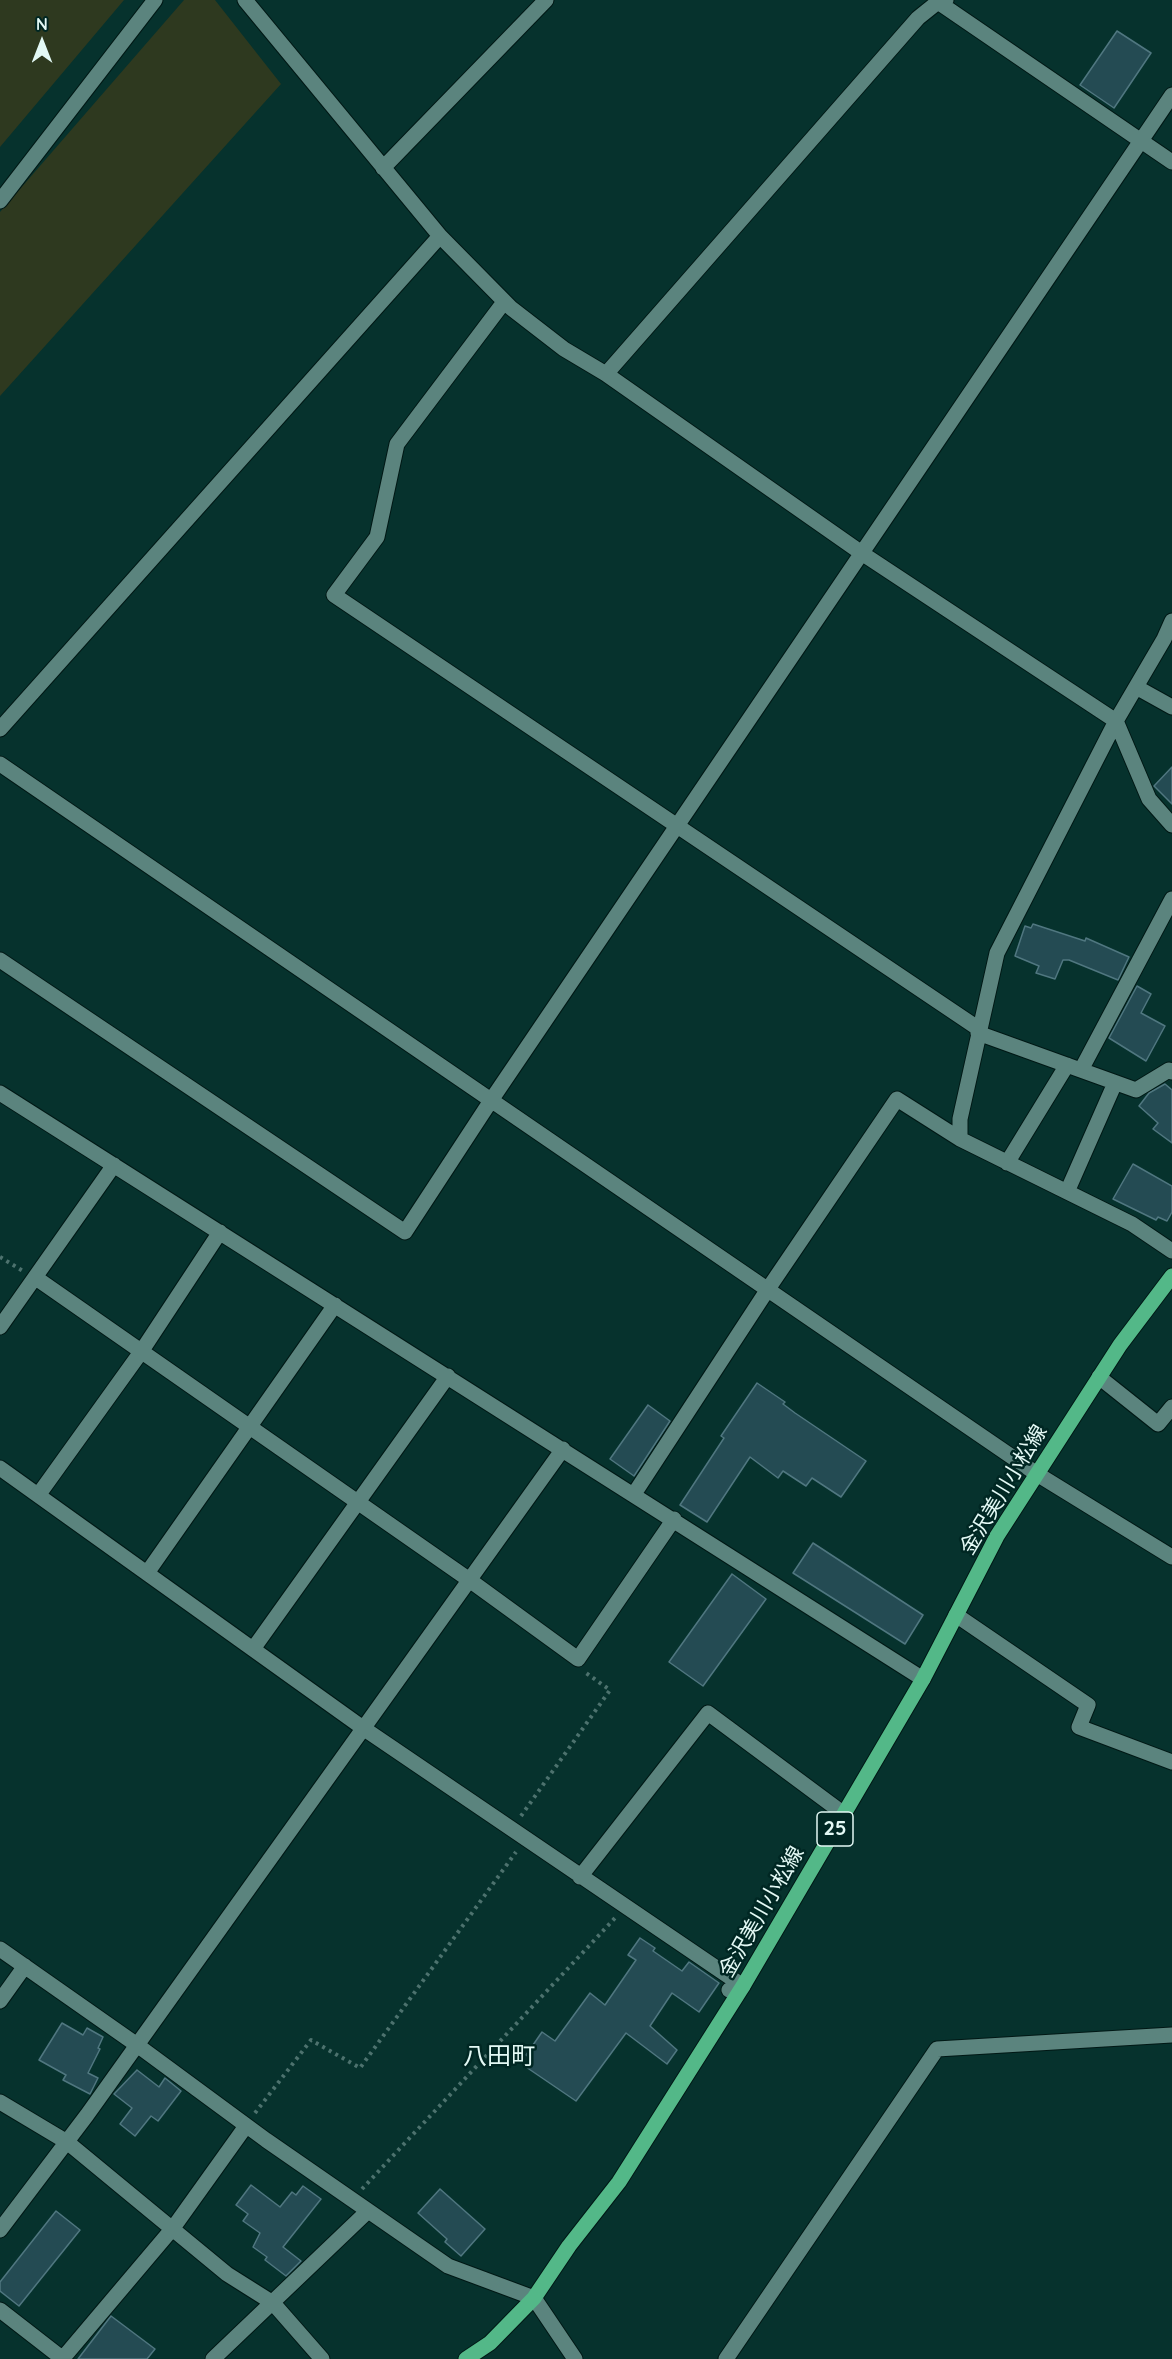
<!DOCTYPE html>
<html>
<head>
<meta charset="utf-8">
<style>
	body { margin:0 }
	#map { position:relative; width:1172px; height:2359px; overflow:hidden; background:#06322d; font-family:Quicksand,sans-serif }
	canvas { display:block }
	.north { position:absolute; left:12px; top:12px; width:60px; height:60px; -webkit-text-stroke:4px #002723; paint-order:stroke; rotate:0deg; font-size:16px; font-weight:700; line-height:24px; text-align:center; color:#e3f9f5 }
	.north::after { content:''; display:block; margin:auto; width:21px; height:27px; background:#e3f9f5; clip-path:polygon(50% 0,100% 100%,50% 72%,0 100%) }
</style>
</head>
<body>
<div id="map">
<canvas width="1172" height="2359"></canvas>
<div class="north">N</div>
</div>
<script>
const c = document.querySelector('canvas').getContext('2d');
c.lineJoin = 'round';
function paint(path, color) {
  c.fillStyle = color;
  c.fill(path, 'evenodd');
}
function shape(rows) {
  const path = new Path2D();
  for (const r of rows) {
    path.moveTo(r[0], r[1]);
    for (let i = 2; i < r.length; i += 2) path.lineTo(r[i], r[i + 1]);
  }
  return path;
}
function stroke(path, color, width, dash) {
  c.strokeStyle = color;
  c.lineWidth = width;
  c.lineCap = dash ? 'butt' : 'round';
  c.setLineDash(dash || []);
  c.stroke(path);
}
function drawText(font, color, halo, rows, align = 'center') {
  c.font = font + ' Quicksand,"Noto Sans JP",sans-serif';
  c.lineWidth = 5;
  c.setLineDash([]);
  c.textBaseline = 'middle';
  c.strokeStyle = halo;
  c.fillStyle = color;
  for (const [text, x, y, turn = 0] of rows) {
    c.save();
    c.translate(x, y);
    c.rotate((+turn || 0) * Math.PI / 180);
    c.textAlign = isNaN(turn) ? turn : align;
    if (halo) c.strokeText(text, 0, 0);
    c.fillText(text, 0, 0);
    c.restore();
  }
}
const green = shape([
	[0,0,124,0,0,147],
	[184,0,215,0,281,84,0,396,0,212]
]);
const building = shape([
	[1117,31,1151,53,1114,108,1080,85,1117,31],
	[1172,767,1172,804,1154,786,1172,767],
	[1033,924,1085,941,1086,938,1129,957,1118,980,1069,960,1063,960,1055,979,1036,973,1039,966,1015,956,1025,926,1031,928,1033,924],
	[1137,986,1151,994,1141,1013,1165,1026,1146,1061,1109,1038,1137,986],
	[1165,1084,1172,1090,1172,1143,1153,1129,1158,1123,1139,1106,1149,1093,1165,1084],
	[1133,1164,1172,1186,1172,1212,1167,1221,1158,1217,1156,1220,1113,1199,1133,1164],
	[757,1383,785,1402,783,1404,795,1413,866,1461,841,1497,812,1478,806,1486,783,1471,778,1478,750,1457,707,1522,680,1505,724,1438,721,1436,757,1383],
	[648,1405,670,1421,634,1476,610,1459,648,1405],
	[813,1543,923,1615,905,1644,793,1573,813,1543],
	[732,1574,766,1599,703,1686,669,1662,732,1574],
	[640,1938,655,1948,653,1951,682,1971,689,1962,719,1983,699,2012,672,1993,650,2026,677,2050,667,2064,626,2033,576,2101,526,2067,531,2059,526,2055,542,2032,555,2041,590,1993,605,2005,636,1960,628,1955,640,1938],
	[62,2023,83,2035,87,2028,103,2037,98,2048,100,2049,88,2073,98,2078,90,2094,63,2080,66,2075,39,2060,62,2023],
	[137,2070,159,2087,165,2078,181,2091,158,2121,151,2116,135,2136,120,2124,132,2108,114,2094,137,2070],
	[251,2185,280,2207,292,2192,296,2195,303,2186,321,2199,283,2247,301,2261,286,2276,265,2260,267,2257,253,2247,260,2233,243,2221,248,2214,236,2205,251,2185],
	[440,2189,485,2229,461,2256,445,2242,447,2239,418,2213,440,2189],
	[56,2211,80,2230,19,2306,0,2291,0,2282,56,2211],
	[111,2316,155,2349,147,2359,78,2359,111,2316]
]);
const path = shape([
	[0,1257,23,1271],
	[521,1816,610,1690,586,1673],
	[255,2113,311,2040,360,2068,516,1852],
	[362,2189,615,1918]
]);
const minor = shape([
	[245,0,440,236,511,308,564,349,606,374,863,554,1116,721,1149,799,1172,825],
	[938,2,1172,162],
	[383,168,546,0],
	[0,201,155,0],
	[504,302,397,444,377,537,334,595,979,1029],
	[606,374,918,18,938,2,946,0],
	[1172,621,1164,639,1116,721,997,953,960,1119,960,1139,1132,1224,1172,1251],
	[1136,687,1172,707],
	[0,729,440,236],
	[0,764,1037,1474,1172,1557],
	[0,960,405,1232,492,1099,1172,95],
	[978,1033,1136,1090,1169,1070,1172,1072],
	[1081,1070,1172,899],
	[0,1093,923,1679],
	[1007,1163,1067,1065],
	[1067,1192,1115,1083],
	[36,1278,468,1579,578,1659,674,1519],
	[0,1327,114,1165],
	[1099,1377,1158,1424,1172,1407],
	[0,1468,363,1728,743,1986,729,1990],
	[39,1494,141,1352,220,1232],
	[634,1494,768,1289,897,1099,960,1139],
	[147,1573,335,1305],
	[956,1615,1088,1705,1079,1727,1172,1762],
	[253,1649,448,1376],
	[580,1877,708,1713,844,1814],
	[0,1949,137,2045,266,2140,448,2266,534,2298,575,2359],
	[0,2001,25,1966],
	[0,2102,67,2142,227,2274,273,2303,322,2359],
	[0,2230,87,2115,563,1449],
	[0,2310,63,2359],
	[63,2358,173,2228,246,2126],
	[213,2359,368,2211],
	[726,2359,937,2049,1172,2035]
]);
const major = shape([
	[466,2359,490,2343,534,2298,569,2246,619,2182,743,1986,923,1679,997,1536,1120,1345,1172,1276]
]);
const shields = [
	[835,1829,36]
];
const shieldNames = [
	["25",835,1829]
];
const streetNames = [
	["金沢美川小松線",1004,1490,-59],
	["金沢美川小松線",762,1912,-60]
];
const quarterNames = [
	["八田町",499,2057]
];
paint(green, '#2e391f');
paint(building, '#244b53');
stroke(building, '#507780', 1.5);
stroke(minor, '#001815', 17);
stroke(major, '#001815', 17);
stroke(path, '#4d726e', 4, [3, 4.5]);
stroke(minor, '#5b847e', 15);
stroke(major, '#53b888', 15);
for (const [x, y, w] of shields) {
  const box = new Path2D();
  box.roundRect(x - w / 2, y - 17, w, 34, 4.5);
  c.fillStyle = '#002723';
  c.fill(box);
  stroke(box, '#e3f9f5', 1.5);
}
drawText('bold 20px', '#e3f9f5', null, shieldNames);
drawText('21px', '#e3f9f5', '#002723', streetNames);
drawText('24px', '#e3f9f5', '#002723', quarterNames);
</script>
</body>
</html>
